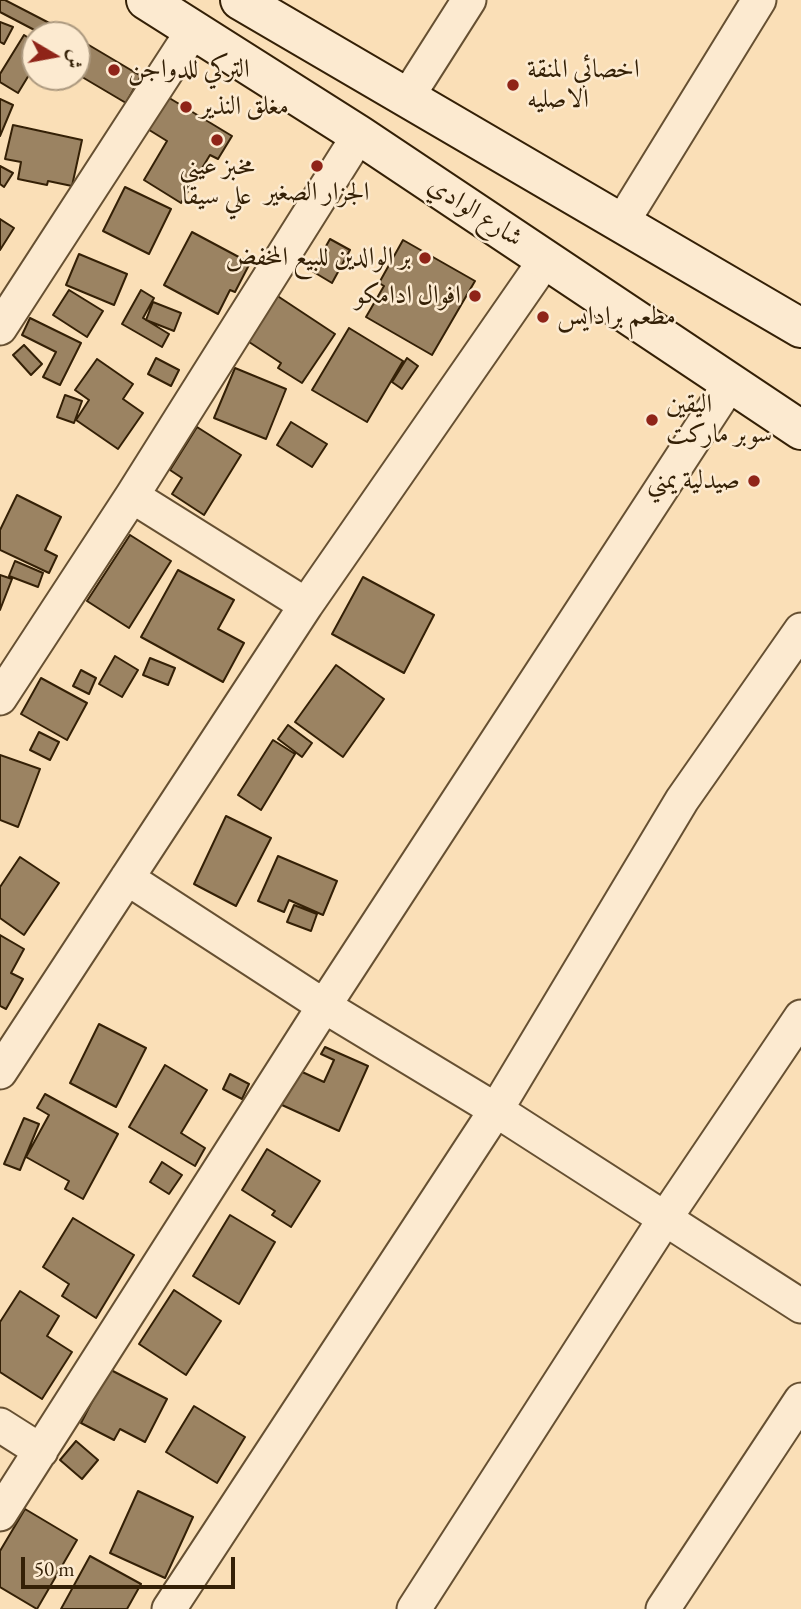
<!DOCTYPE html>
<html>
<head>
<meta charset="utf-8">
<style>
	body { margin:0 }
	#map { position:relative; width:801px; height:1609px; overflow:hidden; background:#fadfb7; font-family:"EB Garamond",Amiri,serif }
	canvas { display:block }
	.north { position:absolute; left:21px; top:21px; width:70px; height:70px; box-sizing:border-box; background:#fcead0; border:2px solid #ac997f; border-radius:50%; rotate:100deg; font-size:19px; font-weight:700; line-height:28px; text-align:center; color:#342006 }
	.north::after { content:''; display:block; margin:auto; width:24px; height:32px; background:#8f2418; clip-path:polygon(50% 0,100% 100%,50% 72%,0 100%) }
	.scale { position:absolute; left:21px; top:1557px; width:214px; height:32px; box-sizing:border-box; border:4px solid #342006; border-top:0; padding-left:9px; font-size:21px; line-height:24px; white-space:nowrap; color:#342006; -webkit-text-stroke:5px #fcead0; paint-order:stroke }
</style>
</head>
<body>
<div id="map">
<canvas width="801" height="1609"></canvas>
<div class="north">ش</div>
<div class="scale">50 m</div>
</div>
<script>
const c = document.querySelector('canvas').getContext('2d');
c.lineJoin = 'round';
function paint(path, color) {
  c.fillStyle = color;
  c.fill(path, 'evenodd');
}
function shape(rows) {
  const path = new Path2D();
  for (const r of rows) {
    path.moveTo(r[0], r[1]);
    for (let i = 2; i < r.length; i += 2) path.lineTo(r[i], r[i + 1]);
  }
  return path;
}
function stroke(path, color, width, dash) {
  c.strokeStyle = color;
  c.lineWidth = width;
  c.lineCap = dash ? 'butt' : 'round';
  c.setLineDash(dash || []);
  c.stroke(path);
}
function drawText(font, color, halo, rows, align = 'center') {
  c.font = font + ' "EB Garamond",Amiri,serif';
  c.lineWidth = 5;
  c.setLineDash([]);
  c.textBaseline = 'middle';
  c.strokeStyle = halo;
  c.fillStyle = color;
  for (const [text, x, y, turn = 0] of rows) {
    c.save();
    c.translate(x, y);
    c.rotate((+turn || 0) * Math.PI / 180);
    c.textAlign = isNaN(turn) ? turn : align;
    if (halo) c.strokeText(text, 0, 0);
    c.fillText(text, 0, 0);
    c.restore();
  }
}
const building = shape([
	[0,0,5,0,57,27,53,35,44,35,0,12,0,0],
	[0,22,13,27,4,44,0,42,0,22],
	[24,35,35,42,35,65,18,93,0,82,0,74,24,35],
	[77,38,141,76,126,103,77,74,77,38],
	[166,96,232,136,218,159,210,155,181,203,144,180,167,141,146,128,166,96],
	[0,99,13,105,0,136,0,99],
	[13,125,82,140,72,186,48,181,47,185,18,179,21,162,5,159,13,125],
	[0,166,13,173,4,187,0,184,0,166],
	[125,187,171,209,149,254,103,231,125,187],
	[0,219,14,228,0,250,0,219],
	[192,232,250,263,235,292,230,290,218,314,164,285,192,232],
	[330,239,350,250,332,283,312,271,330,239],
	[403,240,475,281,432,355,366,317,384,286,379,283,403,240],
	[79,254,127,274,114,305,66,285,79,254],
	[69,290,103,311,87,337,53,315,69,290],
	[141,290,154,298,143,318,169,334,162,347,122,324,141,290],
	[273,293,335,334,302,383,278,368,281,363,243,338,273,293],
	[153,302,181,313,174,331,146,320,153,302],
	[30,318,81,343,60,385,43,377,56,352,22,335,30,318],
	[349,328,403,361,367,422,312,390,349,328],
	[24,345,42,364,31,375,13,355,24,345],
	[156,358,179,370,171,386,148,374,156,358],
	[407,358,418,366,402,389,392,382,407,358],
	[97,359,133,384,123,399,143,413,118,449,76,420,89,400,75,390,97,359],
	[235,368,286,389,266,439,214,418,235,368],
	[65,395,82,401,74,423,57,417,65,395],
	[291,422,327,444,312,467,277,445,291,422],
	[197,427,241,455,204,515,172,494,182,478,170,470,197,427],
	[17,495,61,517,45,550,57,556,49,573,0,550,0,530,17,495],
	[130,535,171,561,129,628,87,601,130,535],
	[15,561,43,573,38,587,9,576,15,561],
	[178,570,234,600,218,629,244,643,223,682,141,637,178,570],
	[0,575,12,579,0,610,0,575],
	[363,577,434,615,404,673,332,634,363,577],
	[115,656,138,670,122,697,99,684,115,656],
	[150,658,175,668,168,685,143,675,150,658],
	[336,665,384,699,343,757,295,722,336,665],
	[81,670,96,678,89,694,73,686,81,670],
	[41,678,87,703,67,740,21,714,41,678],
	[288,725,312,743,302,757,278,739,288,725],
	[39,732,59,742,50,760,30,750,39,732],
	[273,740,295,754,261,810,238,795,273,740],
	[0,755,40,769,18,827,0,820,0,755],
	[226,816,271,838,236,906,194,884,226,816],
	[278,856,337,881,323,915,289,900,284,912,258,901,278,856],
	[20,857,59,883,24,935,0,918,0,887,20,857],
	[294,905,317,914,311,931,287,922,294,905],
	[0,935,24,949,11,973,23,979,6,1009,0,1006,0,935],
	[99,1024,146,1048,116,1107,70,1083,99,1024],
	[325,1047,368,1066,339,1131,271,1100,287,1065,324,1082,334,1060,321,1054,325,1047],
	[165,1065,207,1090,181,1133,205,1148,195,1166,129,1127,165,1065],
	[230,1074,249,1084,242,1099,223,1089,230,1074],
	[45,1094,118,1134,83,1199,65,1189,69,1181,26,1157,49,1115,37,1108,45,1094],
	[24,1118,39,1124,20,1170,4,1164,24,1118],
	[267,1149,320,1181,291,1227,272,1215,275,1211,242,1190,267,1149],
	[162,1162,182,1175,169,1194,150,1182,162,1162],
	[230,1215,275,1242,239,1304,193,1276,230,1215],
	[73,1218,134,1255,96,1318,62,1296,69,1284,43,1267,73,1218],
	[174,1290,221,1321,186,1375,139,1344,174,1290],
	[20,1291,59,1316,47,1336,72,1352,42,1399,0,1372,0,1322,20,1291],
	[109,1369,167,1399,145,1442,120,1429,114,1440,81,1423,109,1369],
	[194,1406,245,1437,217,1483,166,1452,194,1406],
	[76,1441,98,1460,82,1479,60,1460,76,1441],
	[138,1491,193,1517,165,1578,110,1553,138,1491],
	[25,1509,77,1540,37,1609,0,1587,0,1551,25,1509],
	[90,1556,141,1584,127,1609,61,1609,90,1556]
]);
const minor = shape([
	[406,99,469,0],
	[621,224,759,0],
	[0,328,194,29],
	[132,496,306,605],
	[0,698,132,496,359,135],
	[127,878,324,1006,496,1110,801,1306],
	[0,1072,306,605,546,259],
	[0,1425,41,1451],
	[0,1514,324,1006,731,382],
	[169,1609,496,1110,682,800,801,630],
	[414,1609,666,1217,801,1017],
	[663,1609,801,1400]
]);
const secondary = shape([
	[146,0,359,135,801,430],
	[240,0,801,328]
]);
const markers = [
	[114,70,7,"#8f2418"],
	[513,85,7,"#8f2418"],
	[186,107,7,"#8f2418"],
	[217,140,7,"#8f2418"],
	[317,166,7,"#8f2418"],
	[425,258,7,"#8f2418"],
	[475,296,7,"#8f2418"],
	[543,317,7,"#8f2418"],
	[652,420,7,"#8f2418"],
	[754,481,7,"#8f2418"]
];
const poiNames = [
	["التركي للدواجن",128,70],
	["اخصائي المنقة",527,70],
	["الاصليه",527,100],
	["مغلق النذير",200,107],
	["مخبز عيني",217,167,"center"],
	["علي سيقا",217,197,"center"],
	["الجزار الصغير",317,193,"center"],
	["بر الوالدين للبيع المخفض",411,258,"right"],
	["افوال ادامكو",461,296,"right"],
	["مطعم برادايس",557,317],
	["اليقين",666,405],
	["سوبر ماركت",666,435],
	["صيدلية يمني",740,481,"right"]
];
const streetNames = [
	["شارع الوادي",475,212,33]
];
paint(building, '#9b8362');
stroke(building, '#342006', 2);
stroke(minor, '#665032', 37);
stroke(secondary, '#342006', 42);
stroke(minor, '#fcead0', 33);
stroke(secondary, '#fcead0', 38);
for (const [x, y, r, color] of markers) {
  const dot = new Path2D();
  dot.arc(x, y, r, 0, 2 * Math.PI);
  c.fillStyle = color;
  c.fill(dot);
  stroke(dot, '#fcead0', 2.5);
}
drawText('26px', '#342006', '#fcead0', poiNames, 'left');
drawText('26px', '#342006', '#fcead0', streetNames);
</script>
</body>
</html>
